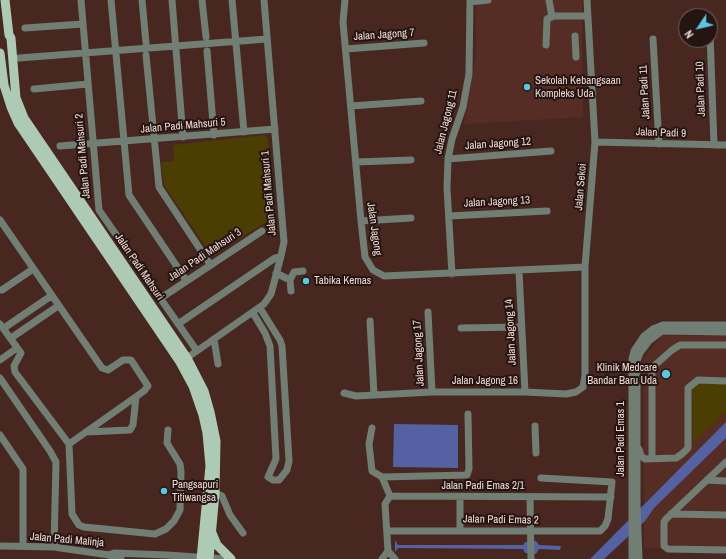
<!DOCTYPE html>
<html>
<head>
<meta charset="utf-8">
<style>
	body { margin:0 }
	#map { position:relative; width:726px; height:559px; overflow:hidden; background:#482720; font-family:"Archivo Narrow",sans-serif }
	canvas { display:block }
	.north { position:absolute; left:678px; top:8px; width:40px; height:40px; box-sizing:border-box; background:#241512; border:1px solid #766360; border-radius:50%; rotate:235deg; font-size:11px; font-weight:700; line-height:16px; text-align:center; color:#f0d9d4 }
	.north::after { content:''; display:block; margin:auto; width:14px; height:18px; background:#56c9e0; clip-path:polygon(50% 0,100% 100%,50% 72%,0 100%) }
</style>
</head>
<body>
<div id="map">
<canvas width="726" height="559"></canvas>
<div class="north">N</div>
</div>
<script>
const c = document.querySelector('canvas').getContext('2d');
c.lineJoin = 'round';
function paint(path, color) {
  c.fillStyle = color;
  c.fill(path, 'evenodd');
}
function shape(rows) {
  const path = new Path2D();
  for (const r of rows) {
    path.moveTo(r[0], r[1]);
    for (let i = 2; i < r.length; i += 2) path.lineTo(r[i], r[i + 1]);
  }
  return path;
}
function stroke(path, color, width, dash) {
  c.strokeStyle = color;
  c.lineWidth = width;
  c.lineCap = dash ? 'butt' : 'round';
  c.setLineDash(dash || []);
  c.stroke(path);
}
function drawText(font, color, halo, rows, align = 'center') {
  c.font = font + ' "Archivo Narrow",sans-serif';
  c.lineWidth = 4;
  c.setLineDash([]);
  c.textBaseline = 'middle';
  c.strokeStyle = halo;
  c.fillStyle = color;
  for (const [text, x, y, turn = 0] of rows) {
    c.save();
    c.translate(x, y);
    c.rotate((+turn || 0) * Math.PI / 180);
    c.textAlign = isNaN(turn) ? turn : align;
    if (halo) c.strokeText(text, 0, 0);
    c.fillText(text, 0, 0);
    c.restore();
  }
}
const built = shape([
	[476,0,582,0,583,117,464,124,476,58],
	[726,335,726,551,644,548,643,358,662,336]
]);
const green = shape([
	[265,135,268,139,275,217,211,255,164,185,161,162,174,161,173,145],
	[697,384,726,384,726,412,693,443,692,389]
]);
const water = shape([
	[726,422,726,438,654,508,645,521,604,559,590,559],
	[394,424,458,425,458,468,393,467],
	[395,540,398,545,523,545,525,542,536,541,539,545,561,546,560,550,539,549,536,554,525,553,523,549,398,548,395,552]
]);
const minor = shape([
	[81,0,99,210,197,351],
	[111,0,129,195,186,280],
	[142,0,146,43],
	[172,0,183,137],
	[202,0,206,37],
	[232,0,244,132],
	[345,0,343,22,361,221,365,257,373,270,384,276,585,267],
	[549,0,552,17],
	[470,2,488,0],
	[25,28,83,24],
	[710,33,714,145],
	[575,36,576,57],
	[653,39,659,144],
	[546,45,547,19,553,16,588,16],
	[346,49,424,43],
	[207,51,214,135],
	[146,55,159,187,210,264],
	[19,58,267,39],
	[34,89,88,84],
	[351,106,421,101],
	[595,142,726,145],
	[60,146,275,129],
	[448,159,551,151],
	[356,162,411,160],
	[449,216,547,211],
	[0,220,102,368,108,370,123,360,131,360,148,386,144,391,69,444],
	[361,221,411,218],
	[519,271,525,392],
	[276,273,290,280],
	[452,274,447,188,448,159,452,139,463,107,469,74,470,0],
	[0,290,2,290,33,269],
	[291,291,290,280,294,272,303,271],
	[161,298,262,231],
	[428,312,432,392],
	[253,313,265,333,270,346,276,459,268,477,273,480,279,480,287,470,289,461,282,346,280,340,260,308],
	[370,321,374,395],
	[0,324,21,353,14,366,15,372,69,444,72,514,79,525,84,527,155,534,166,529,174,521,180,510,181,472,180,464,167,443,168,430],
	[178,324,275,258,281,256],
	[4,328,51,296],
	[461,328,521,327],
	[11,338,58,306],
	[214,339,218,364],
	[0,360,17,348],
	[184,360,264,304,271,294,281,256,284,242,264,0],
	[0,378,50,451,56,462,54,547],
	[344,393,356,396,432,392,525,392,566,394,576,392,583,387,585,376,585,267,595,142,587,0],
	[535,426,536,453],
	[372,428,369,444,372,471,382,477,390,496],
	[86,432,130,430,133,425,136,397],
	[0,435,23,469,23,546],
	[639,449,641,456,645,459,676,458,682,454,688,448,688,388,698,380,726,381],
	[652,458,652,371,654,366,672,350,680,345,726,345],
	[726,462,666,519,664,522,664,546,668,549,726,550],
	[382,477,467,475,469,469,468,414],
	[707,480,726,481],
	[215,493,222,496,230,515,243,533],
	[390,496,611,497],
	[390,496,385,504,388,551,395,559],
	[460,497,460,530],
	[530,497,531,559],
	[671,514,726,515],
	[388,531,600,531,605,526,608,519,612,482,541,478],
	[0,546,54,547,109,555,114,553,167,555,226,559],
	[109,555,114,558,121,559],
	[382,559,388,551],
	[632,559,632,359,634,351,644,336,653,329,663,325,726,325],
	[639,559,637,504,637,361,640,353,649,341,662,331,726,332]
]);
const major = shape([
	[5,0,9,35,11,38,16,98,24,118,187,358,204,391,210,412,216,441,215,493,209,559],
	[0,53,4,85,11,107,18,123,180,362,193,386,203,415,207,433,210,466,201,559],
	[212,533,217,545,231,559]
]);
const markers = [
	[527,87,4,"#56c9e0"],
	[306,281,4,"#56c9e0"],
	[666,374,5,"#56c9e0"],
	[164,491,4,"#56c9e0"]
];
const streetNames = [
	["Jalan Jagong 7",384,35,-4],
	["Jalan Padi 10",701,89,-92],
	["Jalan Padi 11",645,92,-93],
	["Jalan Jagong 11",446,122,-76],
	["Jalan Padi Mahsuri 5",183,126,-5],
	["Jalan Padi 9",661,133,2],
	["Jalan Jagong 12",498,144,-4],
	["Jalan Padi Mahsuri 2",83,156,-95],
	["Jalan Sekoi",581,187,-85],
	["Jalan Padi Mahsuri 1",269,193,-95],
	["Jalan Jagong 13",497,202,-3],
	["Jalan Jagong",374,229,82],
	["Jalan Padi Mahsuri 3",205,255,-34],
	["Jalan Padi Mahsuri",139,267,56],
	["Jalan Jagong 14",511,332,-93],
	["Jalan Jagong 17",419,353,-93],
	["Jalan Jagong 16",485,381],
	["Jalan Padi Emas 1",621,439,-90],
	["Jalan Padi Emas 2/1",483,486],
	["Jalan Padi Emas 2",501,520,1],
	["Jalan Padi Malinja",67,540,5]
];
const poiNames = [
	["Sekolah Kebangsaan",535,81],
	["Kompleks Uda",535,94],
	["Tabika Kemas",314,281],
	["Klinik Medcare",657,368,"right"],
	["Bandar Baru Uda",657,381,"right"],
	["Pangsapuri",172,485],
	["Titiwangsa",172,498]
];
paint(built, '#562d25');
paint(green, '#4c3d03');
paint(water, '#5462a4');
stroke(minor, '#707e73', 7);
stroke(major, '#accab4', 9);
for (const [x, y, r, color] of markers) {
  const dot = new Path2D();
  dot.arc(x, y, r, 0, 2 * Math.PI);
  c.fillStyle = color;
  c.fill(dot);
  stroke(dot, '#241512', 1.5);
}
drawText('11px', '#f0d9d4', '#241512', streetNames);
drawText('11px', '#f0d9d4', '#241512', poiNames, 'left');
</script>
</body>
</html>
